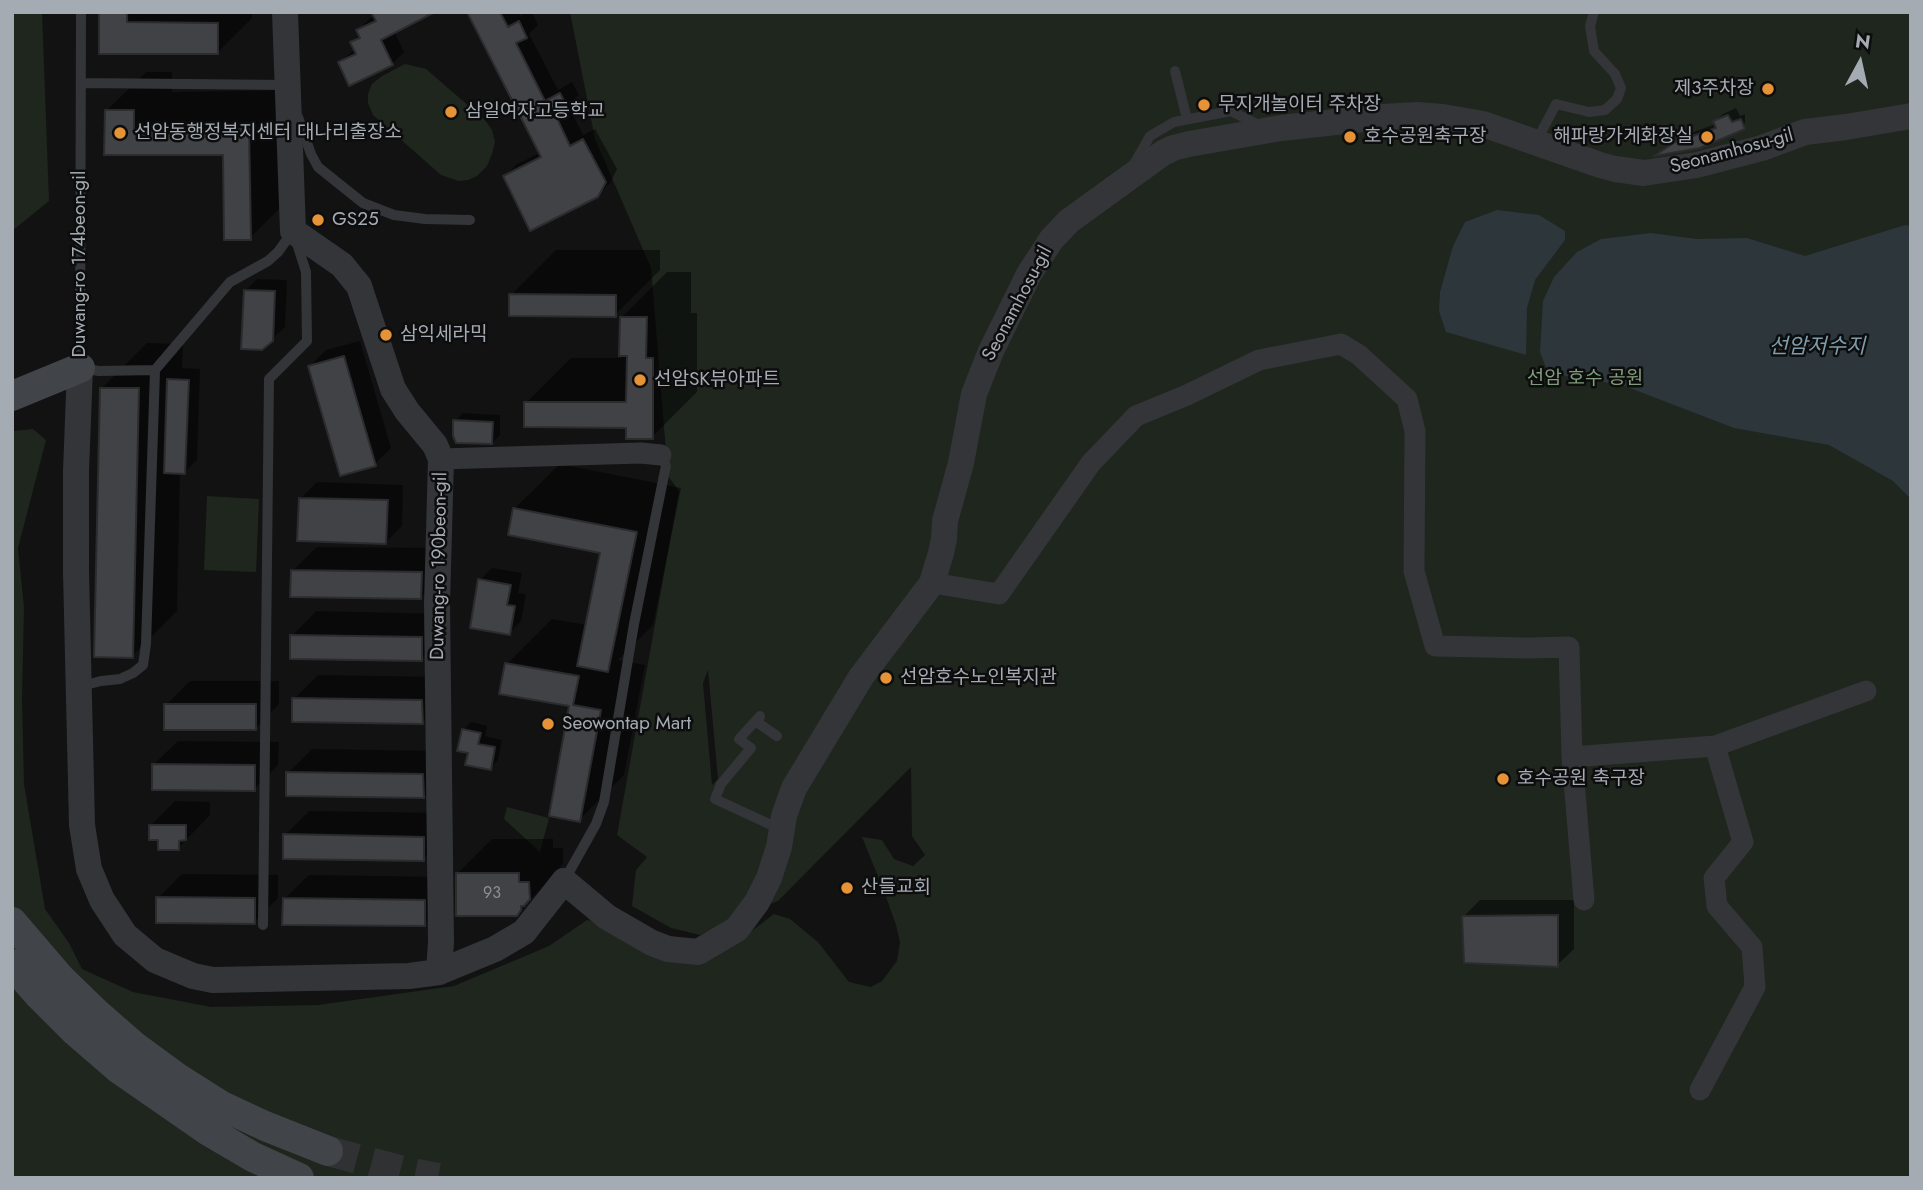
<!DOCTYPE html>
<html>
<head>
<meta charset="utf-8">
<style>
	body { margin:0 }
	#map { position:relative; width:1923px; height:1190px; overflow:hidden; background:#121213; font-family:Jost,sans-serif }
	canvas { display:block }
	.frame { position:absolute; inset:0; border:14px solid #a4abb3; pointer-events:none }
	.north { position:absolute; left:1825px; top:28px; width:70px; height:70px; -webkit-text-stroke:5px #0d0d0e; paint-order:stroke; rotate:8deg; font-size:19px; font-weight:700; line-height:28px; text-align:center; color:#a4abb3 }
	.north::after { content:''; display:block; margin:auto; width:24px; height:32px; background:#a4abb3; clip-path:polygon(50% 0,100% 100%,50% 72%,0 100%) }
</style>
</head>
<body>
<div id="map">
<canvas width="1923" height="1190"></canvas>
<div class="frame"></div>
<div class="north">N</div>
</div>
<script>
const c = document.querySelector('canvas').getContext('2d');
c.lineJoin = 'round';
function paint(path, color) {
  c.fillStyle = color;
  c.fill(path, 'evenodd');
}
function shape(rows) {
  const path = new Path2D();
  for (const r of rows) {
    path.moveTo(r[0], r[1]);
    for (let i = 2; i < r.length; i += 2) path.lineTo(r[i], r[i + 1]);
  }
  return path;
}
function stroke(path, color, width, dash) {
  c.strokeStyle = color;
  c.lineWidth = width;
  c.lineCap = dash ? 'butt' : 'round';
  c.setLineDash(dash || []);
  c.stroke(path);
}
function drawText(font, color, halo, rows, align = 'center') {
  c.font = font + ' Jost,"Noto Sans KR",sans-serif';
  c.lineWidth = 5;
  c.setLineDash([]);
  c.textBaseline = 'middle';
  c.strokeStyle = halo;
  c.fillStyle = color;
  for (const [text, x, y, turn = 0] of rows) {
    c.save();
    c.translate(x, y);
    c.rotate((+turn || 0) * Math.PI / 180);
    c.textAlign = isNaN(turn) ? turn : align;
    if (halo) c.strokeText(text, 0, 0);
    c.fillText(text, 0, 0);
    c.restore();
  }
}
const green = shape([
	[12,12,42,12,49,201,12,231],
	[570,12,1911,12,1911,1178,12,1178,12,431,33,429,46,440,18,548,24,607,22,699,24,784,45,909,69,943,82,969,133,992,211,1007,318,1005,454,986,549,946,587,920,612,925,639,946,745,936,774,914,790,919,818,942,849,982,871,987,882,981,897,961,900,942,896,925,884,891,862,837,882,840,894,859,913,866,925,855,912,836,911,767,778,901,737,917,700,935,671,928,632,906,636,870,647,857,617,835,679,491,668,476,651,268,595,139],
	[708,670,718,779,712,785,703,683],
	[405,64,426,69,485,120,492,130,495,142,492,154,487,166,477,176,468,180,459,181,441,175,373,115,368,103,368,94,372,84,382,76],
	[207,496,259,499,256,572,204,570],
	[507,807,549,818,540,852,504,819]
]);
const water = shape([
	[1497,210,1539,215,1565,231,1565,240,1535,280,1527,308,1526,355,1446,332,1439,311,1440,292,1453,246,1465,222],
	[1905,225,1911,226,1911,499,1893,481,1829,445,1734,428,1622,385,1548,373,1540,352,1543,301,1554,277,1577,252,1601,239,1651,233,1697,239,1747,238,1805,256]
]);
const shadow = shape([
	[101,12,252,12,252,18,217,53,101,52],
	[469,12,518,12,520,16,528,12,532,12,538,25,529,34,558,90,572,82,579,95,568,105,583,135,595,129,617,169,610,183,597,196,505,176,517,164,540,153],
	[375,16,394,31,404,52,392,64,340,62,355,49,352,43,360,35,358,30,370,18],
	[146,72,172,72,172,92,288,90,289,199,250,238,225,153,106,154,106,111],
	[1736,108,1740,116,1745,114,1745,123,1737,131,1660,153,1685,135,1716,124,1715,121,1723,114],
	[556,250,660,250,660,270,615,315,511,295],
	[667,272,691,272,691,313,697,313,697,392,652,437,627,426,526,403,571,358,621,358,622,317],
	[257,279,287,280,285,327,272,339,245,291],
	[360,341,391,448,375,464,310,366,326,350],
	[147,343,183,344,182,368,200,369,197,460,185,472,180,472,177,611,132,656,102,388],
	[463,413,500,415,500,435,492,443,455,421],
	[560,464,681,488,653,625,618,660,645,665,624,775,579,820,571,705,507,664,552,619,587,625,602,552,515,508],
	[317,482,403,485,402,526,386,542,300,499],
	[317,547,446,548,445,573,421,597,292,571],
	[492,568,522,573,518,593,526,594,521,621,509,633,480,580],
	[316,611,445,614,445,635,421,659,292,636],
	[318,675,446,677,446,698,422,722,294,699],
	[190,681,279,681,279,704,255,729,166,705],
	[471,722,487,726,485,736,502,740,498,760,490,768,470,752,463,730],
	[178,741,279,742,278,765,254,789,153,765],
	[312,749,447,751,447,772,423,797,288,773],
	[175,801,210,802,210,815,178,848,160,838,150,826],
	[309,811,447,813,447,835,423,859,285,835],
	[492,839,553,839,553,848,563,848,563,863,551,879,516,914,458,873],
	[182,874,278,875,278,898,254,922,158,898],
	[309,875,448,877,448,900,424,925,284,899],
	[1480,900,1574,900,1574,949,1557,965,1464,916]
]);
const building = shape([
	[99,12,127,12,127,22,218,23,218,54,99,54,99,12],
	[371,12,435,12,381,40,393,65,349,86,338,62,356,54,350,42,360,38,356,30,376,21,371,12],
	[467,12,500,12,508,27,519,21,527,38,516,43,545,101,560,93,568,108,555,114,570,146,583,139,606,182,598,197,530,231,503,176,541,157,467,12],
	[105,110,134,110,134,130,249,129,251,240,224,240,223,155,104,155,105,110],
	[1728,115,1732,122,1741,119,1745,129,1700,148,1654,156,1675,142,1716,128,1713,121,1728,115],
	[244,290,275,291,273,341,262,350,241,349,244,290],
	[509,294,616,295,616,317,509,316,509,294],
	[620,317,647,317,646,358,653,358,653,439,626,439,626,428,524,427,524,402,626,402,627,356,619,356,620,317],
	[344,356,376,466,340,476,308,366,344,356],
	[167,379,189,380,185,474,164,473,167,379],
	[100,388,139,388,133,658,94,657,100,388],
	[453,420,493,422,492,444,456,443,453,436,453,420],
	[299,498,388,500,386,544,297,541,299,498],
	[513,508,637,532,608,672,577,666,600,553,508,535,513,508],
	[291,570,422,572,421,599,290,597,291,570],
	[478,579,511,585,507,605,515,606,510,635,470,628,478,579],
	[290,635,422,637,422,661,290,659,290,635],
	[505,663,579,676,573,705,601,710,580,822,549,816,569,706,499,694,505,663],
	[292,698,422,700,423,724,292,722,292,698],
	[164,704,256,704,256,730,164,730,164,704],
	[462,729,481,733,478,744,495,747,491,770,465,765,468,753,457,751,462,729],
	[152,764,255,765,255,791,152,790,152,764],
	[286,772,423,774,424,798,286,796,286,772],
	[149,825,186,825,186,840,179,841,179,850,158,850,158,840,149,840,149,825],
	[283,834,424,837,424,861,283,859,283,834],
	[456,873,519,873,519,882,529,882,530,899,524,906,521,906,521,910,517,916,456,916,456,873],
	[156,897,255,898,255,924,156,923,156,897],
	[283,898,425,900,425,926,282,925,283,898],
	[1558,915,1558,967,1464,963,1462,916,1558,915]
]);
const secondaryTunnel = shape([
	[328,1151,407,1172,438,1178]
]);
const service = shape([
	[81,12,80,368,99,371,155,370,230,282,268,261,278,252,293,231],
	[1175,71,1187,119],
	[81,83,288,85],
	[298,117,311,154,318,167,363,203,394,215,425,219,470,220],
	[1536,142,1556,104,1589,112,1605,110,1617,99,1621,88,1615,74,1594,51,1590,26,1594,12],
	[1134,164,1150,136,1174,122,1231,111,1261,126],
	[78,687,101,681,120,679,133,673,143,665,146,644,155,370],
	[777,736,758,723,760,716,739,739,751,748,721,784,715,799,780,829],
	[564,881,596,824,604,802,634,624,663,480,666,466,661,455],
	[263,925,269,379,307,341,306,272,295,237]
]);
const minor = shape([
	[441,459,641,453,661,455],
	[932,583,999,594,1091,463,1136,416,1187,395,1259,360,1341,344,1359,355,1407,399,1415,431,1414,571,1435,646,1528,648,1569,647,1572,757,1584,900],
	[1572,757,1715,746],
	[1700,1090,1755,987,1752,947,1717,906,1714,878,1743,842,1715,746,1866,691]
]);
const tertiary = shape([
	[285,12,293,231,342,265,359,286,393,389,407,411,435,445,441,459,437,604,441,942,439,972,495,949,524,932,564,881,607,917,652,943,668,949,698,952,737,929,757,902,769,878,779,847,784,816,794,788,861,677,932,583,941,553,944,539,945,521,961,463,974,394,991,351,1029,274,1051,240,1069,221,1163,153,1173,148,1189,144,1281,128,1382,117,1417,115,1443,117,1483,124,1600,165,1615,169,1644,173,1697,165,1762,148,1805,132,1846,127,1911,116],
	[80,368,76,471,76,572,82,825,89,869,102,900,125,935,155,960,193,976,213,980,409,976,439,972]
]);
const secondary = shape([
	[12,396,80,368],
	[12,922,60,978,95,1012,134,1046,179,1079,220,1105,265,1126,328,1151],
	[12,964,40,996,75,1031,119,1069,207,1130,253,1157,299,1178]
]);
const markers = [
	[1768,89,7,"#e69237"],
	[1204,105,7,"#e69237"],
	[451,112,7,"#e69237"],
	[120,133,7,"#e69237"],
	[1350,137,7,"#e69237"],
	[1707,137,7,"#e69237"],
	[318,220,7,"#e69237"],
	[386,335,7,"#e69237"],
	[640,380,7,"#e69237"],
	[886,678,7,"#e69237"],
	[548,724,7,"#e69237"],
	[1503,779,7,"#e69237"],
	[847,888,7,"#e69237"]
];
const numberNames = [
	["93",492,894]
];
const poiNames = [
	["제3주차장",1754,89,"right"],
	["무지개놀이터 주차장",1218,105],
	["삼일여자고등학교",465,112],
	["선암동행정복지센터 대나리출장소",134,133],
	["호수공원축구장",1364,137],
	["해파랑가게화장실",1693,137,"right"],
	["GS25",332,220],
	["삼익세라믹",400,335],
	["선암SK뷰아파트",654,380],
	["선암호수노인복지관",900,678],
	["Seowontap Mart",562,724],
	["호수공원 축구장",1517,779],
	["산들교회",861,888]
];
const streetNames = [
	["Seonamhosu-gil",1732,152,-15],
	["Duwang-ro 174beon-gil",80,264,-90],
	["Seonamhosu-gil",1018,304,-62],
	["Duwang-ro 190beon-gil",440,566,-89]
];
const parkNames = [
	["선암 호수 공원",1585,379]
];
const waterNames = [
	["선암저수지",1817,348]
];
paint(green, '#1e261e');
paint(water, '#2c363b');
paint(shadow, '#0007');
paint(building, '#414246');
stroke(building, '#2c2c2f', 2);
stroke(secondaryTunnel, '#2f3133', 30, [30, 15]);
stroke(service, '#333538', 10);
stroke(minor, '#333538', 21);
stroke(tertiary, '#333538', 26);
stroke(secondary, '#414448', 30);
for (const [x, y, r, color] of markers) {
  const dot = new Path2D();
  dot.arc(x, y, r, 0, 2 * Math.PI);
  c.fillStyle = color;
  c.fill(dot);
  stroke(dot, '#0d0d0e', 2.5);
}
drawText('16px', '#8b9198', null, numberNames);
drawText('19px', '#a4abb3', '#0d0d0e', poiNames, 'left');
drawText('19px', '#a4abb3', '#0d0d0e', streetNames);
drawText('19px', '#7f9d7c', '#0d0d0e', parkNames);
drawText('italic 21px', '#7d9dac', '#0d0d0e', waterNames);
</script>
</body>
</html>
